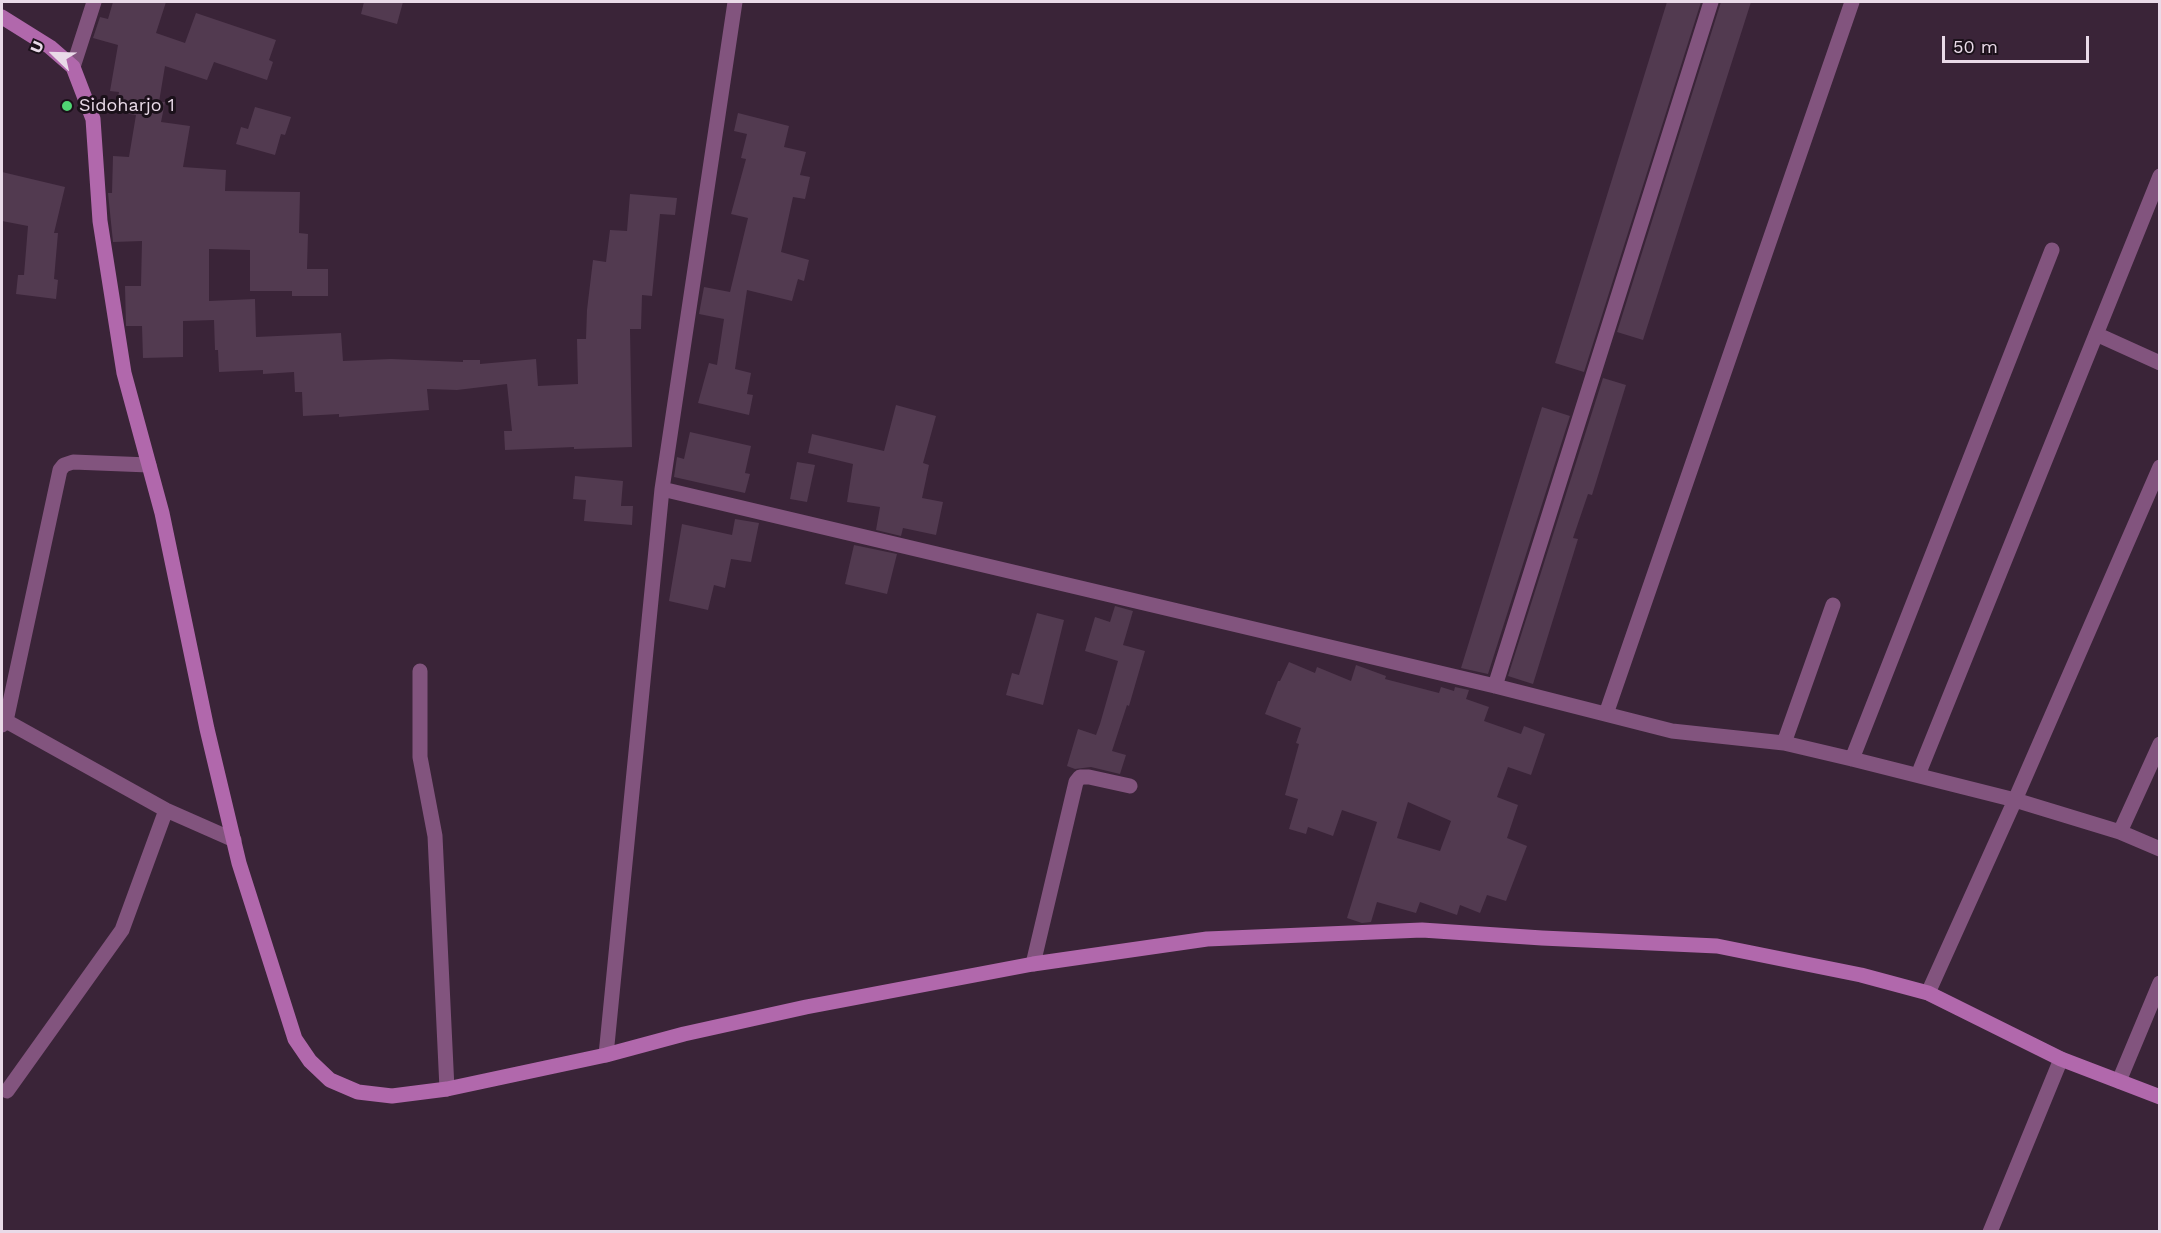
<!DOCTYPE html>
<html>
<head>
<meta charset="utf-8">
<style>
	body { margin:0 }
	#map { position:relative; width:2161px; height:1233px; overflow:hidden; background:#3a2438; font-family:"Work Sans",sans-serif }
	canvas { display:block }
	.frame { position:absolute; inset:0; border:3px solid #e9dae8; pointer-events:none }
	.north { position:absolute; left:24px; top:24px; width:60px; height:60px; -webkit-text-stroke:4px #1b111a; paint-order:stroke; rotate:293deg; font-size:16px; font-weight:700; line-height:24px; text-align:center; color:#e9dae8 }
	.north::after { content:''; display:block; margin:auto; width:21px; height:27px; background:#e9dae8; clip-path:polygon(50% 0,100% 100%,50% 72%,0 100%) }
	.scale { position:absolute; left:1942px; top:36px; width:147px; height:27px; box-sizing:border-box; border:3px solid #e9dae8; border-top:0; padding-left:8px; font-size:18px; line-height:21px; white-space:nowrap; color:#e9dae8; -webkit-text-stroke:4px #1b111a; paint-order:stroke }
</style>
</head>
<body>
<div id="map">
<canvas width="2161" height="1233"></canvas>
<div class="frame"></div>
<div class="north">U</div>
<div class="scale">50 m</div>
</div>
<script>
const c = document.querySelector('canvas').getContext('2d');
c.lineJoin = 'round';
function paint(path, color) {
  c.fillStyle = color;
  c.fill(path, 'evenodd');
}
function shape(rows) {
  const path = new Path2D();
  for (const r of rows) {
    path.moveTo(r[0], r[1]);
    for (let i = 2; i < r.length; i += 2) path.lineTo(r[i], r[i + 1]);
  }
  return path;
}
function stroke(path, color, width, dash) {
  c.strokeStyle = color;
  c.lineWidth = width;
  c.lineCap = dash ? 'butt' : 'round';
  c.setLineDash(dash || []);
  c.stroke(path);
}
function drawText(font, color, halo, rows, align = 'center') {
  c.font = font + ' "Work Sans",sans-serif';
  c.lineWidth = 6;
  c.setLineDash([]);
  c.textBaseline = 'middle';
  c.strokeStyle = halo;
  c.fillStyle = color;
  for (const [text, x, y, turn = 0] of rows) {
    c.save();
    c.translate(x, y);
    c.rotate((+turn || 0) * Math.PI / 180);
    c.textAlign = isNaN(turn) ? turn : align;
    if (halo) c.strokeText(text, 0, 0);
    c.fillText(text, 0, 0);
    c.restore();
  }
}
const building = shape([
	[113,2,166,2,156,33,185,43,196,13,276,40,269,60,273,62,267,80,214,62,207,80,165,66,159,102,165,102,161,122,190,126,183,167,226,170,225,191,300,192,299,233,308,234,307,269,328,269,328,296,292,296,292,291,250,291,250,250,209,249,209,301,255,299,256,337,341,333,343,361,391,359,463,362,463,360,480,360,480,364,536,359,538,386,578,384,577,339,586,339,587,310,593,260,606,262,610,230,627,231,630,194,677,198,675,215,660,214,652,296,642,295,641,329,630,329,632,447,574,449,574,447,505,450,504,431,512,431,507,384,457,390,427,389,429,410,339,417,339,414,303,416,302,392,295,392,294,372,263,374,263,370,219,372,218,350,215,350,214,320,183,321,183,357,143,358,142,326,126,326,125,286,141,286,142,241,113,242,108,193,112,193,113,156,129,157,136,115,115,112,119,92,110,91,118,45,93,38,100,17,108,19],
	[364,2,403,2,397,24,361,14],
	[1667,2,1701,2,1584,372,1555,363],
	[1721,2,1751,2,1643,340,1617,332],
	[255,107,291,117,285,135,281,134,275,155,236,144,241,127,248,129],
	[738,113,789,126,784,147,806,152,800,175,810,177,805,199,793,197,781,252,809,260,804,281,798,279,792,301,747,290,735,369,751,373,747,394,753,395,749,415,698,403,709,363,717,365,724,319,699,314,704,287,730,292,748,218,731,214,746,159,741,158,747,134,734,131],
	[2,172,65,187,54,233,58,233,54,279,58,280,56,299,16,294,18,275,24,275,28,226,2,221],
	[1603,378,1626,385,1592,495,1588,494,1573,538,1578,539,1533,684,1508,676],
	[896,405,936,416,923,463,929,465,922,498,943,502,936,535,903,528,901,536,876,530,880,507,847,502,853,464,808,453,812,434,884,451],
	[1542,407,1570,416,1488,674,1461,668],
	[690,432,751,446,745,473,750,474,745,493,674,477,677,457,684,459],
	[797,462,815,465,807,502,790,499],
	[575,476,623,481,621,506,633,506,632,525,584,521,586,500,573,499],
	[735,519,759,523,751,562,731,559,725,588,714,585,708,610,669,601,682,524,732,535],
	[854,545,897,554,887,594,845,584],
	[1115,606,1133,611,1123,645,1145,651,1129,706,1127,705,1112,751,1126,755,1120,774,1091,767,1075,769,1067,766,1078,729,1096,735,1100,724,1118,661,1085,651,1095,617,1110,622],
	[1037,613,1064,620,1043,705,1006,695,1012,673,1019,675],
	[1289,662,1315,673,1317,667,1351,681,1356,665,1386,676,1385,679,1439,693,1441,687,1454,691,1455,687,1469,690,1466,699,1489,707,1484,721,1521,734,1524,726,1545,734,1531,775,1508,767,1497,797,1518,805,1507,838,1527,846,1506,901,1487,895,1480,913,1460,905,1457,915,1420,902,1416,913,1377,902,1371,922,1362,923,1347,918,1377,822,1342,810,1333,836,1308,827,1306,834,1289,829,1298,799,1285,795,1299,744,1296,743,1301,728,1265,714,1278,681,1280,681],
	[1408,802,1451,821,1440,851,1397,838]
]);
const street = shape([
	[73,67,94,2],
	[2096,334,2160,363],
	[662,489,1495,686,1672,731,1784,743,1852,759,2015,800,2120,832,2160,849],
	[420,671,420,757,435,836,447,1089],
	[1495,686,1711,2],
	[1606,714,1852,2],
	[6,721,166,810,234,840],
	[2,725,6,721,60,470,64,465,73,462,149,465],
	[1784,743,1833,605],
	[1852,759,2052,250],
	[1918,775,2160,176],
	[2120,832,2160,744],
	[1033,964,1076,782,1080,777,1089,777,1130,786],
	[1928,993,2015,800,2160,467],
	[606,1055,662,489,735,2],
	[2119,1081,2160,983],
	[7,1091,122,930,166,810],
	[1990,1232,2061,1059]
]);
const secondary = shape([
	[2,17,50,47,73,67,93,119,100,221,124,373,162,513,207,729,239,863,295,1039,310,1061,330,1080,358,1092,392,1096,447,1089,606,1055,684,1034,806,1007,1033,964,1207,939,1422,930,1542,938,1717,946,1861,975,1928,993,2061,1059,2160,1097]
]);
const markers = [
	[67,106,6,"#50d674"]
];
const poiNames = [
	["Sidoharjo 1",79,106]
];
paint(building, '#523a50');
stroke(street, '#82547e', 15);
stroke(secondary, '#b168ac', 15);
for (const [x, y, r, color] of markers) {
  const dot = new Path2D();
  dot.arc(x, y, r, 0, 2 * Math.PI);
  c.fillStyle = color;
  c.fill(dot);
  stroke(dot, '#1b111a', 2);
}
drawText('18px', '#e9dae8', '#1b111a', poiNames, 'left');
</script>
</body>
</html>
